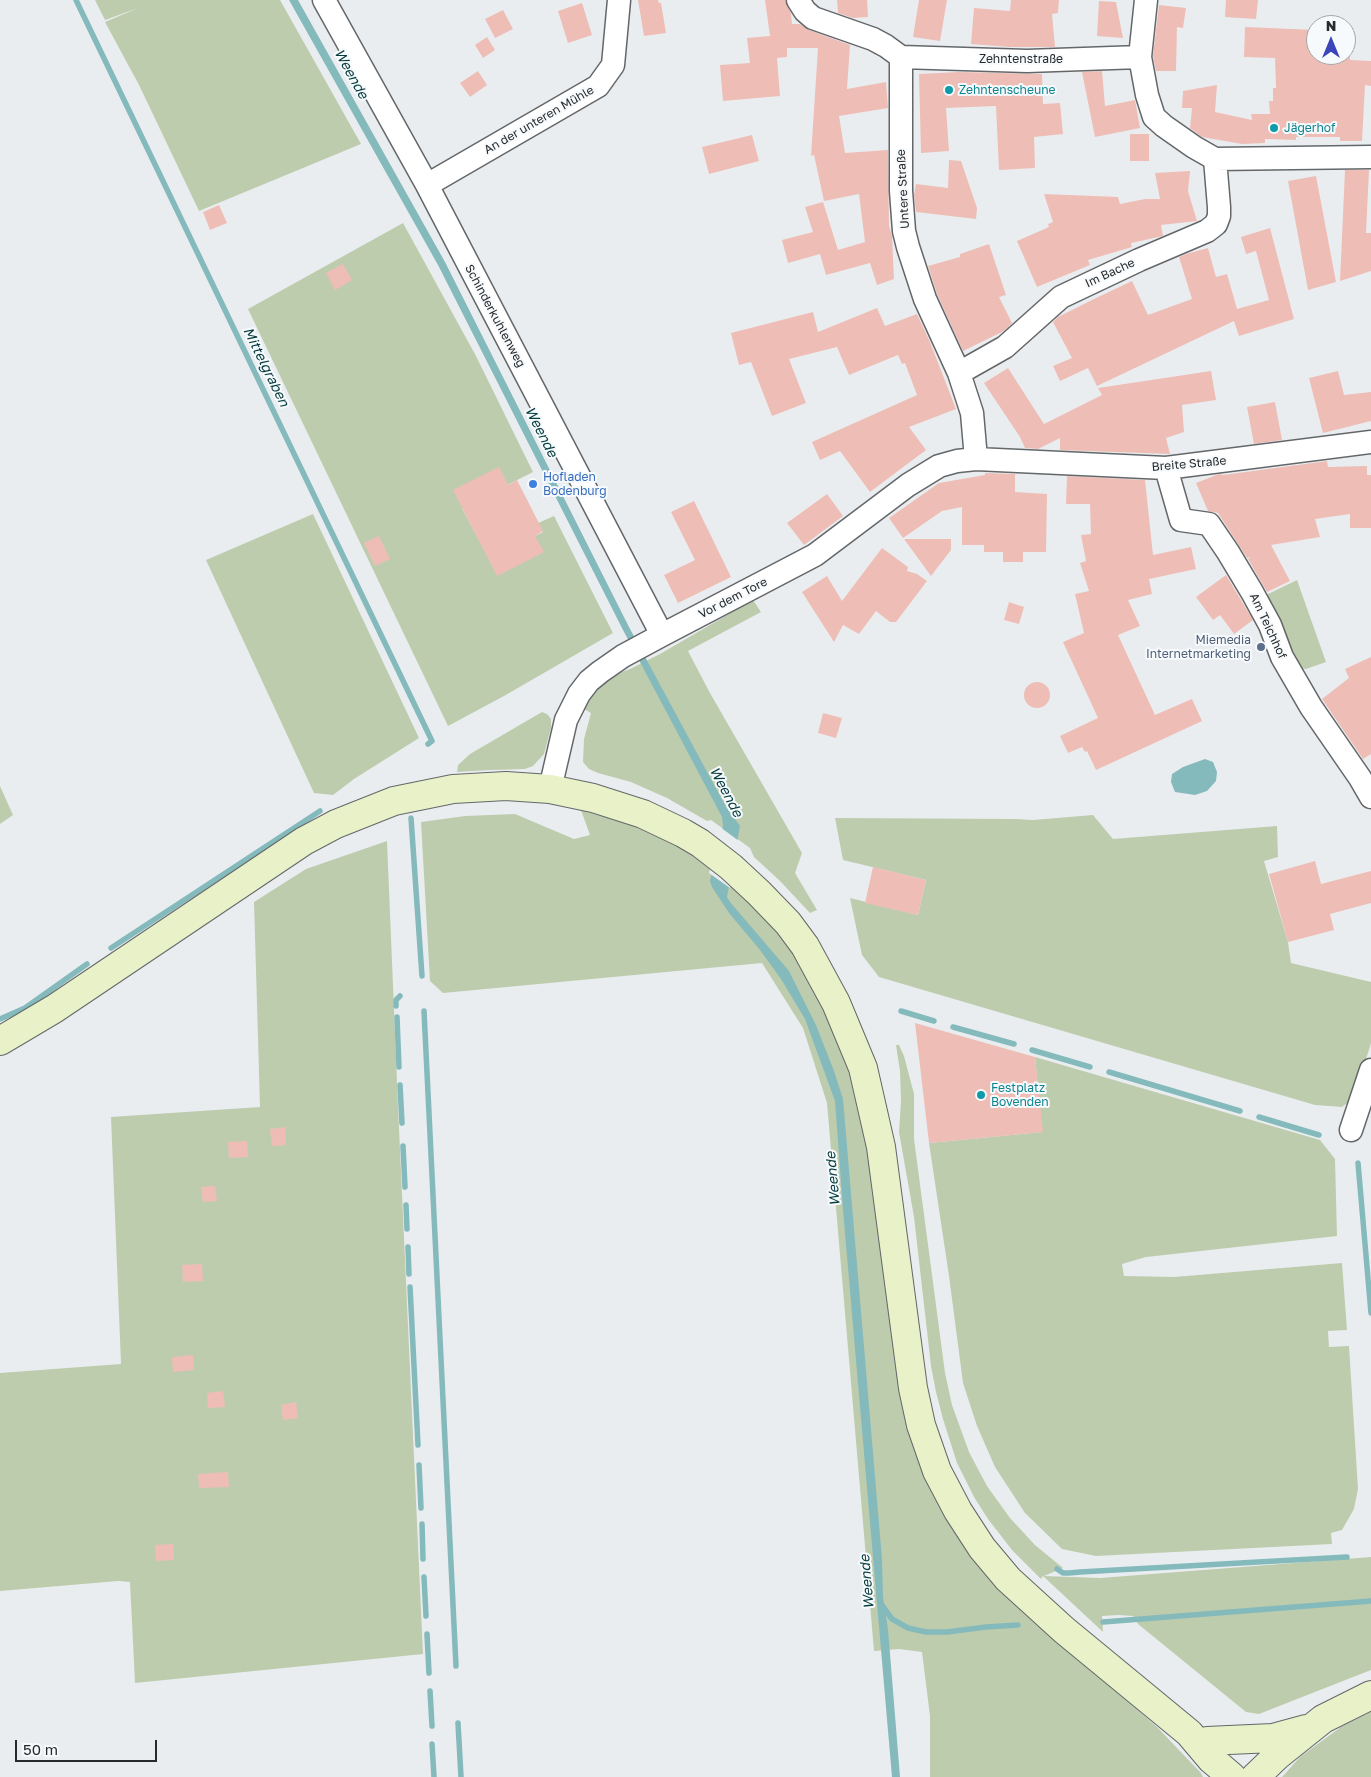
<!DOCTYPE html>
<html>
<head>
<meta charset="utf-8">
<style>
	body { margin:0 }
	#map { position:relative; width:1371px; height:1777px; overflow:hidden; background:#eaedf0; font-family:"Golos Text",sans-serif }
	canvas { display:block }
	.north { position:absolute; left:1306px; top:15px; width:50px; height:50px; box-sizing:border-box; background:#f7fafd; border:1px solid #a4a6a9; border-radius:50%; rotate:0deg; font-size:14px; font-weight:700; line-height:20px; text-align:center; color:#27292a }
	.north::after { content:''; display:block; margin:auto; width:18px; height:22px; background:#3b44b8; clip-path:polygon(50% 0,100% 100%,50% 72%,0 100%) }
	.scale { position:absolute; left:15px; top:1740px; width:142px; height:22px; box-sizing:border-box; border:2px solid #27292a; border-top:0; padding-left:6px; font-size:15px; line-height:18px; white-space:nowrap; color:#27292a; -webkit-text-stroke:4px #f7fafd; paint-order:stroke }
</style>
</head>
<body>
<div id="map">
<canvas width="1371" height="1777"></canvas>
<div class="north">N</div>
<div class="scale">50 m</div>
</div>
<script>
const c = document.querySelector('canvas').getContext('2d');
c.lineJoin = 'round';
function paint(path, color) {
  c.fillStyle = color;
  c.fill(path, 'evenodd');
}
function shape(rows) {
  const path = new Path2D();
  for (const r of rows) {
    if (r.length === 3) {
      path.moveTo(r[0] + r[2], r[1]);
      path.arc(r[0], r[1], r[2], 0, 2 * Math.PI);
      continue;
    }
    path.moveTo(r[0], r[1]);
    for (let i = 2; i < r.length; i += 2) path.lineTo(r[i], r[i + 1]);
  }
  return path;
}
function stroke(path, color, width, dash) {
  c.strokeStyle = color;
  c.lineWidth = width;
  c.lineCap = dash ? 'butt' : 'round';
  c.setLineDash(dash || []);
  c.stroke(path);
}
function drawText(font, color, halo, rows, align = 'center') {
  c.font = font + ' "Golos Text",sans-serif';
  c.lineWidth = 4;
  c.setLineDash([]);
  c.textBaseline = 'middle';
  c.strokeStyle = halo;
  c.fillStyle = color;
  for (const [text, x, y, turn = 0] of rows) {
    c.save();
    c.translate(x, y);
    c.rotate((+turn || 0) * Math.PI / 180);
    c.textAlign = isNaN(turn) ? turn : align;
    if (halo) c.strokeText(text, 0, 0);
    c.fillText(text, 0, 0);
    c.restore();
  }
}
const green = shape([
	[95,0,280,0,361,144,199,211,139,85,105,22,138,8,105,20],
	[403,223,476,356,533,472,462,508,489,559,543,532,538,523,554,516,613,633,504,696,448,726,248,309],
	[313,514,419,738,354,779,333,795,314,793,206,560],
	[1297,580,1326,662,1306,669,1297,668,1264,596],
	[753,600,761,612,688,651,710,693,802,853,795,873,817,910,810,913,780,881,754,857,750,848,711,820,707,821,667,798,631,782,598,773,589,769,583,762,584,739,591,713,584,709,594,692,606,681,619,673,630,669,660,654],
	[542,712,547,714,551,719,551,728,544,754,533,766,525,769,491,770,457,772,458,765,470,754],
	[0,786,13,815,0,824],
	[581,810,638,827,686,850,711,867,741,891,794,949,822,998,845,1054,858,1102,948,1518,967,1551,1005,1594,1157,1727,1201,1773,1203,1777,930,1777,930,1716,922,1652,899,1649,874,1651,827,1103,803,1028,762,963,443,993,430,981,421,822,465,816,515,814,574,839,590,835],
	[1093,815,1113,839,1277,826,1278,857,1264,861,1288,942,1291,963,1371,982,1371,1043,1354,1098,1342,1107,1315,1105,879,977,862,955,850,898,918,915,926,880,843,860,835,818,1016,819,1033,820],
	[387,841,398,1106,423,1654,135,1683,130,1582,118,1581,0,1591,0,1373,121,1364,111,1117,260,1107,254,902,306,869],
	[896,1045,899,1045,904,1056,914,1094,914,1139,945,1373,952,1405,969,1452,987,1486,1010,1518,1035,1545,1063,1568,1044,1576,1100,1578,1371,1557,1371,1670,1259,1714,1246,1712,1138,1624,1133,1616,1118,1615,1102,1616,1103,1632,1043,1576,1041,1579,1012,1550,988,1519,974,1497,957,1463,943,1419,936,1392,931,1366,914,1217,899,1132,901,1101,900,1071],
	[1035,1057,1320,1140,1335,1159,1337,1236,1146,1257,1122,1264,1124,1276,1174,1277,1342,1263,1347,1330,1328,1331,1329,1347,1349,1346,1358,1489,1354,1509,1342,1530,1331,1533,1332,1544,1096,1556,1062,1549,1025,1513,995,1467,977,1426,963,1383,949,1276,929,1143,1042,1132],
	[1371,1711,1371,1777,1282,1777,1300,1757,1349,1721]
]);
const water = shape([
	[289,0,298,0,445,262,629,627,726,807,740,826,727,897,730,902,789,971,816,1025,834,1071,843,1099,882,1559,883,1597,888,1629,900,1777,892,1777,843,1210,835,1101,805,1019,781,979,760,950,729,913,712,887,710,881,723,826,722,817,623,630,438,265],
	[1205,759,1213,762,1217,772,1216,781,1207,791,1195,795,1175,792,1171,782,1172,774,1183,767]
]);
const pier = shape([
	[720,827,739,841,730,888,709,873]
]);
const stream = shape([
	[76,0,432,741,428,744],
	[411,818,422,976],
	[111,948,320,811],
	[396,1006,396,1000,400,996],
	[424,1011,456,1666],
	[901,1011,934,1021],
	[397,1017,399,1067],
	[0,1019,25,1008,87,964],
	[953,1027,1014,1044],
	[1032,1050,1090,1067],
	[1109,1072,1240,1111],
	[400,1085,402,1123],
	[1259,1117,1319,1135],
	[403,1146,405,1187],
	[1358,1163,1371,1313],
	[406,1205,407,1229],
	[408,1247,409,1274],
	[410,1287,418,1445],
	[419,1465,421,1508],
	[422,1524,423,1559],
	[1057,1569,1063,1573,1069,1573,1080,1572,1347,1557],
	[424,1577,426,1616],
	[881,1604,892,1619,908,1628,926,1632,947,1632,986,1627,1018,1625],
	[1103,1622,1371,1601],
	[427,1634,429,1673],
	[430,1691,432,1726],
	[458,1723,461,1777],
	[432,1744,434,1777]
]);
const building = shape([
	[638,0,658,0,659,3,661,3,666,33,644,36],
	[765,0,785,0,791,14,792,24,800,24,809,30,850,45,847,89,886,82,888,108,839,116,845,153,888,150,889,226,892,236,894,279,877,285,870,263,826,275,820,254,788,263,782,240,813,232,805,207,823,202,838,250,865,242,859,194,824,201,814,155,811,156,818,48,787,48,787,57,777,58,780,96,723,101,720,65,750,63,747,38,770,36],
	[837,0,867,0,868,17,853,18,838,13],
	[919,0,947,0,940,41,913,37],
	[1011,0,1059,0,1058,13,1052,14,1055,47,1009,47,971,44,974,8,1010,11],
	[1226,0,1258,0,1256,19,1225,17],
	[1099,1,1116,2,1123,38,1097,36],
	[582,3,592,35,568,43,558,11],
	[1159,5,1186,8,1183,28,1177,27,1176,71,1156,71,1153,56],
	[503,10,513,29,495,38,485,19],
	[1245,27,1316,30,1316,55,1350,55,1350,60,1371,61,1371,86,1365,85,1362,141,1340,141,1340,137,1296,137,1296,140,1265,139,1265,143,1242,144,1202,137,1190,128,1192,108,1182,108,1183,91,1217,85,1215,112,1252,120,1251,114,1270,114,1269,101,1273,101,1273,88,1276,88,1275,58,1244,57],
	[487,37,495,50,483,58,475,45],
	[478,71,487,85,470,97,460,83],
	[1102,71,1105,106,1135,100,1140,128,1095,137,1082,72],
	[959,72,1042,74,1043,104,1060,103,1063,134,1034,137,1035,168,999,170,996,106,946,108,949,151,921,153,919,74],
	[1130,134,1149,134,1149,161,1130,161],
	[752,135,759,161,709,174,702,147],
	[949,160,961,161,977,208,976,219,916,212,914,195,916,184,948,188],
	[1345,170,1369,170,1366,233,1371,233,1371,271,1340,281],
	[1190,171,1188,191,1197,221,1161,225,1163,236,1131,243,1132,247,1088,260,1090,265,1037,287,1017,241,1049,227,1048,224,1053,222,1044,194,1118,197,1120,204,1145,199,1160,199,1155,173],
	[1316,176,1336,282,1308,290,1288,181],
	[219,205,227,223,210,230,203,212],
	[1270,228,1294,319,1239,336,1234,321,1097,386,1088,368,1060,381,1053,366,1072,358,1053,322,1058,317,1094,299,1132,281,1148,315,1192,299,1179,257,1186,254,1208,248,1216,277,1227,274,1237,309,1269,300,1256,251,1246,254,1241,237],
	[989,244,1006,295,999,297,1012,323,1004,331,963,351,937,294,928,266,960,257,960,254],
	[343,264,352,280,335,290,326,273],
	[877,308,885,326,917,314,930,342,956,409,909,427,926,450,870,492,840,451,820,460,812,442,917,395,905,363,902,364,898,355,849,375,837,347,789,359,806,403,772,416,751,362,739,365,731,333,813,312,818,332],
	[1008,368,1044,424,1102,395,1098,388,1211,371,1216,400,1182,405,1184,432,1166,438,1170,454,1060,450,1060,438,1038,449,1025,448,1020,437,984,383],
	[1338,371,1344,395,1371,392,1371,421,1323,433,1309,378],
	[1275,402,1282,440,1254,444,1247,407],
	[1327,461,1328,467,1367,466,1367,475,1371,475,1371,528,1350,528,1350,514,1315,519,1320,537,1271,545,1290,581,1267,592,1248,559,1251,557,1247,558,1218,513,1208,511,1196,483,1219,474,1223,475],
	[499,467,508,485,517,480,543,531,535,536,544,552,497,576,453,490],
	[985,473,1015,474,1015,492,1047,494,1046,552,1023,552,1023,562,1003,562,1003,552,984,552,984,545,962,545,962,507,942,511,903,538,889,518,939,483,985,475],
	[1067,476,1145,480,1153,555,1191,547,1196,569,1149,579,1152,594,1128,600,1140,626,1118,635,1155,715,1192,699,1202,721,1096,770,1087,751,1085,752,1082,747,1068,753,1060,736,1098,718,1063,642,1084,633,1075,594,1089,591,1080,563,1086,561,1081,535,1091,534,1090,504,1066,504],
	[827,494,843,516,804,545,787,523],
	[694,501,731,577,678,603,664,575,695,560,671,512],
	[379,536,390,559,375,566,364,543],
	[904,539,951,539,951,550,931,576],
	[882,548,908,567,907,571,917,574,927,581,896,622,890,622,876,611,859,634,843,625,834,642,802,592,827,576,842,601],
	[1226,575,1253,620,1234,634,1220,615,1213,620,1196,597],
	[1009,602,1024,607,1019,624,1004,620],
	[1371,657,1371,754,1363,759,1322,699,1349,678,1345,669],
	[1037,695,13],
	[823,713,842,718,836,738,818,733],
	[1315,861,1321,884,1371,871,1371,903,1330,914,1334,930,1288,942,1269,874],
	[873,867,926,880,918,915,865,903],
	[915,1023,1035,1057,1043,1132,929,1143],
	[285,1127,286,1145,272,1146,270,1129],
	[247,1141,248,1157,229,1158,228,1142],
	[215,1186,217,1201,203,1202,201,1187],
	[202,1264,203,1281,183,1282,182,1265],
	[193,1355,194,1370,173,1372,172,1357],
	[223,1391,225,1407,208,1408,207,1393],
	[296,1402,298,1418,283,1420,281,1405],
	[228,1472,229,1487,199,1488,198,1474],
	[173,1544,174,1560,156,1561,155,1545]
]);
const street = shape([
	[324,0,427,185,662,635],
	[798,0,805,11,813,18,873,39,886,46,901,57],
	[1146,0,1140,57,1147,95,1154,117,1164,126,1194,147,1215,159],
	[901,57,901,191,904,231,908,247,925,299,959,373,972,413,976,459],
	[901,57,1027,61,1140,57],
	[427,185,598,86,613,65,619,0],
	[959,373,1005,347,1061,297,1139,260,1207,231,1216,224,1219,216,1219,207,1215,159,1371,157],
	[1166,468,1181,520,1209,524,1228,552,1252,592,1270,625,1282,657,1311,707,1360,778,1371,797],
	[550,789,566,720,579,694,589,681,600,672,623,656,662,635,815,555,908,485,939,466,957,461,976,459,1166,468,1371,442],
	[1351,1130,1371,1070]
]);
const secondary = shape([
	[0,1041,54,1009,304,841,336,824,394,801,453,789,506,786,550,789,593,798,643,814,683,833,700,843,731,867,759,893,788,923,805,946,836,1003,863,1068,881,1147,913,1388,921,1425,937,1471,958,1511,982,1548,1008,1579,1064,1630,1189,1733,1211,1759,1232,1777],
	[1207,1741,1273,1738,1306,1729],
	[1255,1777,1278,1755,1323,1719,1371,1695]
]);
const markers = [
	[949,90,5,"#0f9aa8"],
	[1274,128,5,"#0f9aa8"],
	[533,484,5,"#3f7fe0"],
	[1261,647,5,"#5c6f8a"],
	[981,1095,5,"#0f9aa8"]
];
const streetNames = [
	["Zehntenstraße",1021,59],
	["An der unteren Mühle",539,120,-30],
	["Untere Straße",903,189,-93],
	["Im Bache",1110,273,-25],
	["Schinderkuhlenweg",495,316,62],
	["Breite Straße",1189,464,-5],
	["Vor dem Tore",733,598,-27],
	["Am Teichhof",1268,626,65]
];
const cultureNames = [
	["Zehntenscheune",959,90],
	["Jägerhof",1284,128],
	["Festplatz",991,1088],
	["Bovenden",991,1102]
];
const shopNames = [
	["Hofladen",543,477],
	["Bodenburg",543,491]
];
const serviceNames = [
	["Miemedia",1251,640],
	["Internetmarketing",1251,654]
];
const waterNames = [
	["Weende",351,74,61],
	["Mittelgraben",266,367,64],
	["Weende",541,432,63],
	["Weende",726,792,62],
	["Weende",833,1179,-95],
	["Weende",867,1582,-95]
];
paint(green, '#beccae');
paint(water, '#84babc');
paint(pier, '#eaedf0');
stroke(stream, '#84babc', 5.5);
paint(building, '#eebeb6');
stroke(street, '#646769', 25);
stroke(secondary, '#646769', 30);
stroke(street, '#fff', 22);
stroke(secondary, '#e8f1c8', 28);
for (const [x, y, r, color] of markers) {
  const dot = new Path2D();
  dot.arc(x, y, r, 0, 2 * Math.PI);
  c.fillStyle = color;
  c.fill(dot);
  stroke(dot, '#f7fafd', 2);
}
drawText('12px', '#27292a', '#f7fafd', streetNames);
drawText('12px', '#0d838f', '#f7fafd', cultureNames, 'left');
drawText('12px', '#366cbe', '#f7fafd', shopNames, 'left');
drawText('12px', '#4e5e75', '#f7fafd', serviceNames, 'right');
drawText('italic 14px', '#073d3f', '#f7fafd', waterNames);
</script>
</body>
</html>
